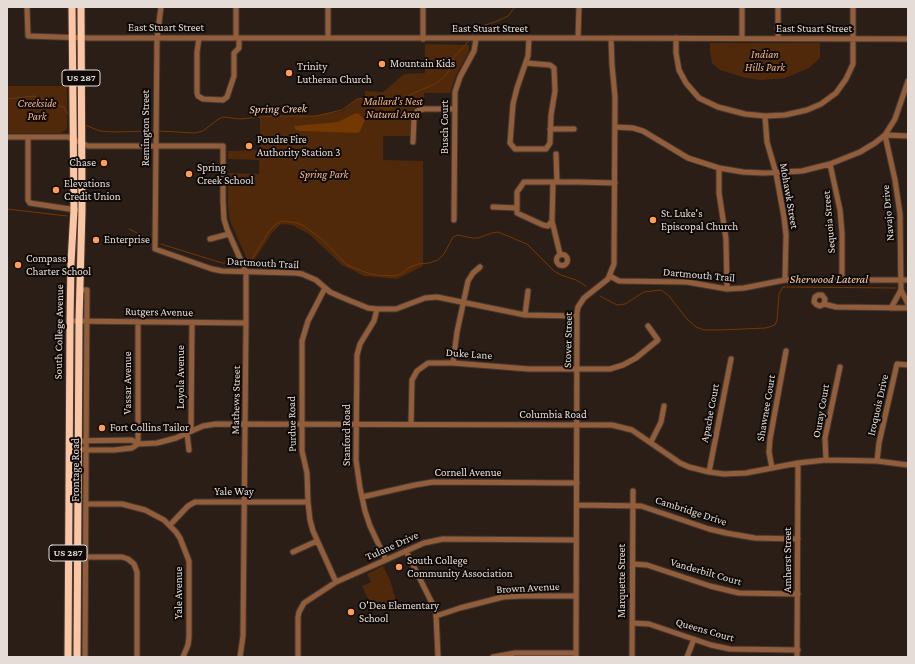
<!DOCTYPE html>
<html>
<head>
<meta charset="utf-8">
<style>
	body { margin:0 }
	#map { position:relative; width:915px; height:664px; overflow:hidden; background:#2b1e16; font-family:"Crimson Pro",serif }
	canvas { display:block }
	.frame { position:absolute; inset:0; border:8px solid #e5dcd7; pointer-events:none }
</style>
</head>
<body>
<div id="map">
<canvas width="915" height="664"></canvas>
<div class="frame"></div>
</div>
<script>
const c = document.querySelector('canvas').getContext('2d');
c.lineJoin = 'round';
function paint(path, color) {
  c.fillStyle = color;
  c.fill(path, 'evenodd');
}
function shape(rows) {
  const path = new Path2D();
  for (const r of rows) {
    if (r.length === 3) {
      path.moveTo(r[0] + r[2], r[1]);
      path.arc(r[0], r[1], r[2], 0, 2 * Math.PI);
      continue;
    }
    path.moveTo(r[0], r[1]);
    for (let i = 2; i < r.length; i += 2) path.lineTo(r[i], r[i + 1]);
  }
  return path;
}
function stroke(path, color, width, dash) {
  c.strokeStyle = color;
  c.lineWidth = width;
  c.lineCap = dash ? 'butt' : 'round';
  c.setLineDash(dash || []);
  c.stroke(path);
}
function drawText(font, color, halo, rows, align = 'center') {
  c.font = font + ' "Crimson Pro",serif';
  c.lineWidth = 4;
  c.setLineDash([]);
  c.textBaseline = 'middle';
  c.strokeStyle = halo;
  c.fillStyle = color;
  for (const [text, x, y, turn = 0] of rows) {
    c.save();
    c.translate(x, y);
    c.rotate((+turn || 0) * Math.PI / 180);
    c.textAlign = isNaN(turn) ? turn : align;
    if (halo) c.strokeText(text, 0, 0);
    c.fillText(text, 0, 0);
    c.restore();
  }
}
const green = shape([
	[710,43,820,43,820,58,809,68,785,78,761,80,746,78,720,70,712,63,710,52],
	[425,44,469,45,469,52,456,75,450,93,424,93,424,105,416,107,412,111,410,116,410,136,383,136,383,160,423,161,423,266,397,279,364,276,342,265,309,234,292,225,281,224,272,233,250,266,230,221,228,207,228,173,259,174,259,160,228,159,228,151,260,150,260,117,271,116,315,116,343,111,357,99,365,99,365,91,383,92,404,74,425,73],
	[7,86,67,86,67,129,61,133,7,133],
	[383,566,390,580,398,607,372,607,362,586,371,582,367,574]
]);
const water = shape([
	[358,113,365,120,360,131,358,133,300,131,296,130,294,126,338,122,354,114]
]);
const stream = shape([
	[471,36,478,27,495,22,508,16,515,7],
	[7,99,34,96,56,105,64,107,67,113,70,116],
	[85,125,100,131,115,132,155,131],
	[158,131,195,133,203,131,217,120,223,117,240,119,271,116,316,116,342,110,357,99,367,98,377,106,388,109,401,103,409,95,435,84,442,79,448,72,454,57,469,41],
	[7,209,67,216],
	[129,229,151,240],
	[161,244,222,263,236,264],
	[249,261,252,259,269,231,275,225,282,221,297,223,304,226,323,240,347,265,370,274,378,275,393,276,401,274,408,268,418,264,429,263,438,260,444,254,453,237,458,235,472,238,478,238,492,233,498,232,527,244,554,271,561,275,576,280,586,286],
	[907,288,908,288],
	[600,296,617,305,625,304,644,292,661,290,669,296,687,319,696,327,704,330,719,330,766,328,775,325,777,320,779,294,783,287,896,288]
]);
const minor = shape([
	[27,7,28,36,87,38,578,38,908,39],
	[161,7,157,38,155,249,212,269,222,271,296,273,302,274,316,280,330,292,341,297,368,308,377,309,396,309,425,298,437,297,525,315,577,316],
	[199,38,197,52,197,93,198,96,203,99,223,100,227,97,234,76,234,53,239,48,239,38],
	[236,38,236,7],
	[328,38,328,7],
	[578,38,579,7],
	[676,38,676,53,679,70,686,83,699,98,718,107,745,114,765,116,785,115,807,110,821,104,836,93,846,79,853,64,853,7],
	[742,38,742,7],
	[778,38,778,7],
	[423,39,423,7],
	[526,63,550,65,554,68,555,91,551,115,550,143,546,149,515,149,510,143,513,104,517,88,528,56,529,38],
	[765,116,767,142,776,173,784,217,786,235,785,280],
	[615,127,633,128,643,131,688,158,719,168,743,172,763,173,802,171,830,164,860,152,875,143,885,135,895,119,908,81],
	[550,129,574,129],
	[908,136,885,135,895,180,900,214,901,290,908,304],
	[7,137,68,137,88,146,223,146,223,201,224,219,227,229,246,272,246,323,243,636,240,657],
	[28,137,28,200,30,203,76,210],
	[413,142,414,118,417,111,424,109,455,109],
	[556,154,557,182],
	[830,164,840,210,842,233,842,280],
	[719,168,719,193,726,239,727,289],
	[553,182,552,221,548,226,543,225,517,213,517,192,524,182,578,182,615,183],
	[493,207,517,208],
	[454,220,455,92,460,77,474,51,476,39],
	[552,221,560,254],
	[210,239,229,234],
	[562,260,5.5],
	[610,276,619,281,687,282,727,289,744,288,785,280,908,280],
	[325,288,308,321,302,341,302,451,307,473,308,502,310,520,313,531,336,582],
	[80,290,87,290,85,657],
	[824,304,825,299,822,295,818,295,815,297,814,302,817,305,820,306,824,304,836,307,908,308],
	[891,308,901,290],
	[377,309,374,321,360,344,357,355,356,460,360,488,365,511,370,526,386,560],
	[525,315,528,291],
	[70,321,246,323],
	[453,363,457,332,468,281,473,273,480,267],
	[411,424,412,380,417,371,428,363,453,363,529,369,610,369,623,365,636,358,658,340,648,326],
	[191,431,192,323],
	[187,433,189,450],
	[69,441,132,440,138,444,157,443,176,438,203,426,216,424,612,425,632,430,680,463,689,467,709,472,724,474,746,473,798,463,826,460,877,461,908,465],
	[651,442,661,422,664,406],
	[138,444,138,322],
	[69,448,86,450,114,450,132,448,138,444],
	[826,460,825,438,840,367],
	[877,461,879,443,897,364,908,365],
	[772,468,769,452,770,439,786,351],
	[709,472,731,359],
	[362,497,415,485,433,482,577,483],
	[86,504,122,504,145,510,164,520,176,532,180,538,189,561,189,637,188,645,183,657],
	[577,505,641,506,709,529,726,533,755,538,798,539],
	[170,525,188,506,195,502,308,502],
	[406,551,433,605,436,614,438,657],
	[293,552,317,541],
	[78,557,122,557,128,559,134,564,137,572,137,657],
	[633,564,647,565,710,586,739,593,798,594],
	[436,616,460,608,503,597,522,596,576,596],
	[632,623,649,624,711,645,730,649,798,650],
	[298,657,298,617,299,612,304,603,336,582,424,543,443,539,576,540],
	[493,657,515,653,576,653],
	[576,657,577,313,578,307,584,298,608,279,614,264,615,97,612,65,611,38],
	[632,657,633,491],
	[687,657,694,639],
	[797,657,798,463]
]);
const highway = shape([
	[68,657,70,321,71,262,74,210,72,7],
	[77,657,79,321,82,210,81,7]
]);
const markers = [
	[382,64,4,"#fe9c58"],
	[289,73,4,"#fe9c58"],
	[249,146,4,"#fe9c58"],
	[104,163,4,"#fe9c58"],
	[189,174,4,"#fe9c58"],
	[56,190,4,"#fe9c58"],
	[653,220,4,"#fe9c58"],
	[96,240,4,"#fe9c58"],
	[18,265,4,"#fe9c58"],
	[102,428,4,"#fe9c58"],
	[399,567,4,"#fe9c58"],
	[351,612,4,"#fe9c58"]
];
const shields = [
	[81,78,38],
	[68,553,38]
];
const shieldNames = [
	["US 287",81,78],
	["US 287",68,553]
];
const streetNames = [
	["East Stuart Street",166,28],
	["East Stuart Street",490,29],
	["East Stuart Street",814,29],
	["Busch Court",445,127,-90],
	["Remington Street",146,128,-90],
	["Mohawk Street",789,196,80],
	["Navajo Drive",888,213,-95],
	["Sequoia Street",829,222,-95],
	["Dartmouth Trail",263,263,3],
	["Dartmouth Trail",699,275,5],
	["Rutgers Avenue",159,312,1],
	["South College Avenue",59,332,-89],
	["Stover Street",568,340,-89],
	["Duke Lane",469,354,4],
	["Loyola Avenue",181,377,-90],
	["Vassar Avenue",128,383,-90],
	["Mathews Street",236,400,-89],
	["Iroquois Drive",878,405,-77],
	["Shawnee Court",766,408,-80],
	["Ouray Court",821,411,-80],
	["Apache Court",710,413,-79],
	["Columbia Road",553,415],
	["Purdue Road",292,424,-91],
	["Stanford Road",347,435,-90],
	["Frontage Road",76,470,-90],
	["Cornell Avenue",468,473],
	["Yale Way",234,492],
	["Cambridge Drive",691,511,18],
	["Tulane Drive",392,546,-24],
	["Amherst Street",788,560,-90],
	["Vanderbilt Court",706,572,16],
	["Marquette Street",622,581,-90],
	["Brown Avenue",528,588,-3],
	["Yale Avenue",179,593,-90],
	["Queens Court",705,630,16]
];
const parkNames = [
	["Indian",765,55],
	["Hills Park",765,68],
	["Mallard's Nest",393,102],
	["Natural Area",393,115],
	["Creekside",37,104],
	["Park",37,117],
	["Spring Park",324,175]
];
const poiNames = [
	["Mountain Kids",390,64],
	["Trinity",297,67],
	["Lutheran Church",297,80],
	["Poudre Fire",257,140],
	["Authority Station 3",257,153],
	["Chase",96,163,"right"],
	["Spring",197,168],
	["Creek School",197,181],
	["Elevations",64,184],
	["Credit Union",64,197],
	["St. Luke's",661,214],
	["Episcopal Church",661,227],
	["Enterprise",104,240],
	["Compass",26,259],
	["Charter School",26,272],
	["Fort Collins Tailor",110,428],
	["South College",407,561],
	["Community Association",407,574],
	["O'Dea Elementary",359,606],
	["School",359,619]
];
const waterNames = [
	["Spring Creek",278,109,-1],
	["Sherwood Lateral",829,279]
];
paint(green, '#50290b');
paint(water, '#743803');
stroke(stream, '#743803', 1);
stroke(minor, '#453931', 7);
stroke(highway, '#453931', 9);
stroke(minor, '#915d3a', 5);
stroke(highway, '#fbc6a5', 7);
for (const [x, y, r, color] of markers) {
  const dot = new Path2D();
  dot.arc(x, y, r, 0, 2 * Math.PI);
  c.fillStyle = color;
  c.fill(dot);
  stroke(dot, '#0f0a07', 1.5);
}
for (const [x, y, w] of shields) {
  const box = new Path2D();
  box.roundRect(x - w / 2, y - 8, w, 16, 3);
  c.fillStyle = '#0f0a07';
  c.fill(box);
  stroke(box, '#e5dcd7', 1);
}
drawText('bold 10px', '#e5dcd7', null, shieldNames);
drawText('11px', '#e5dcd7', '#0f0a07', streetNames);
drawText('italic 11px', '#f5b48b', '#0f0a07', parkNames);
drawText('11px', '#e5dcd7', '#0f0a07', poiNames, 'left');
drawText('italic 12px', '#faceb2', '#0f0a07', waterNames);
</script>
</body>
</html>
